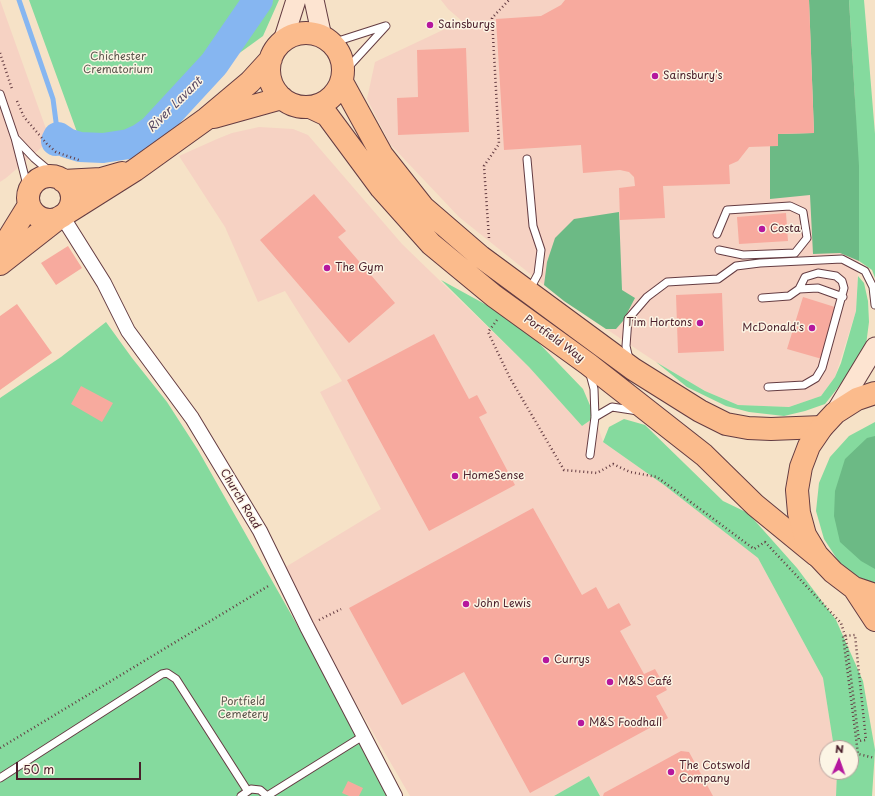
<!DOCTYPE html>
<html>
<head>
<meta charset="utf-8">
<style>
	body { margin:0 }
	#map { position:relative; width:875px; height:796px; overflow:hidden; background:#f6e2c7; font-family:"Playpen Sans",sans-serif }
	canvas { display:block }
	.north { position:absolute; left:819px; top:740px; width:40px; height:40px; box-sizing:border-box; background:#fcf5e5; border:1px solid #b59f9b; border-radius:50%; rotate:2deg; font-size:11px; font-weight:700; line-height:16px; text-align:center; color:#4a1f2b }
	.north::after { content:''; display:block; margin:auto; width:14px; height:18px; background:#b5179e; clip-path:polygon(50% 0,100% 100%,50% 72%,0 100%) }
	.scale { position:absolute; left:16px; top:762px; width:125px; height:18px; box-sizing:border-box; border:2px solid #4a1f2b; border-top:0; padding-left:5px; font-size:12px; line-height:14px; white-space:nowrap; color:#4a1f2b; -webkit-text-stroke:3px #fcf5e5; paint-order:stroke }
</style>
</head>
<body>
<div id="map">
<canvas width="875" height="796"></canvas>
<div class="north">N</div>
<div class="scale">50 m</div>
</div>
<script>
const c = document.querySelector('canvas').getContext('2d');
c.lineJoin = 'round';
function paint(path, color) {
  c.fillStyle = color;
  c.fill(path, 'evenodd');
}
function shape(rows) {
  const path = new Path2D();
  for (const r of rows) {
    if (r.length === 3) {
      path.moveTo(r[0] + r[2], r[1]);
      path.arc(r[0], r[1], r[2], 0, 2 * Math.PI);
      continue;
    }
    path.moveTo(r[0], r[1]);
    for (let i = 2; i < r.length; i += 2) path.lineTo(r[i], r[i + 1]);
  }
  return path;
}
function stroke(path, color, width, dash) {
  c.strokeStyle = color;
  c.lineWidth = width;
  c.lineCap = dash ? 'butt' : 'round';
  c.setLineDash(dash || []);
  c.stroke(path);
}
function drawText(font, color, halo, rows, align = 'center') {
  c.font = font + ' "Playpen Sans",sans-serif';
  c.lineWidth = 3;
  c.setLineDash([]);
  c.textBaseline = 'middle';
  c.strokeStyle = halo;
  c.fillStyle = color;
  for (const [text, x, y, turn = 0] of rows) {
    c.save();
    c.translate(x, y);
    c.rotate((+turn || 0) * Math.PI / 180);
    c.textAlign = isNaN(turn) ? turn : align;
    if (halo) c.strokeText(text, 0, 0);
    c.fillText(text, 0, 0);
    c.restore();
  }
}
const built = shape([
	[0,0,50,140,6,178,0,182],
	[441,0,849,0,859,250,856,311,835,377,821,396,789,407,738,405,705,391,656,362,564,301,459,217,390,144,367,99,375,62,462,21,448,9],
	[259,127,293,129,308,135,402,244,529,367,582,426,595,417,603,442,664,485,758,558,823,678,834,748,827,748,827,772,837,772,836,796,600,796,589,776,554,796,410,796,279,571,381,509,320,392,342,381,285,291,258,302,225,227,179,156,217,139,232,133]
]);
const green = shape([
	[29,0,279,0,263,36,252,44,120,139,81,143],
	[849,0,864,0,875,134,875,278,872,270,859,261,855,101],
	[858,276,864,283,868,301,869,322,866,345,855,366,825,404,805,411,784,416,749,412,726,406,687,387,656,362,705,391,738,405,789,407,821,396,835,377,841,363,856,311],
	[441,280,512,319,533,337,583,389,595,417,582,426,529,367],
	[106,322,132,358,167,402,198,450,394,796,0,796,0,398,61,357],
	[624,419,645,425,723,501,748,513,797,568,836,620,863,681,875,750,872,796,836,796,837,772,851,772,851,748,834,748,823,678,758,558,664,485,603,442,609,427],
	[875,422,875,584,862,580,839,562,824,539,816,511,819,483,830,457,849,436],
	[589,776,600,796,554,796]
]);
const forest = shape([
	[809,0,849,0,859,166,859,261,840,253,813,254,810,195,770,199,770,146,778,145,778,134,814,133],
	[619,212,622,290,635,298,623,321,616,329,606,329,564,301,544,285,547,262,555,238,574,219],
	[875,436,875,569,861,561,840,542,834,516,835,491,845,459,867,438]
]);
const stream = shape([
	[19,0,53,99,58,137]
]);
const river = shape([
	[56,141,58,137,67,143,80,147,103,148,129,144,140,139,153,130,214,64,258,0]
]);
const building = shape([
	[565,0,809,0,814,133,778,134,778,146,749,147,738,161,729,165,730,184,663,186,665,218,620,220,619,188,635,186,634,177,629,172,620,170,583,173,581,145,504,150,496,19,541,16,561,5],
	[466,48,469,132,398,135,397,98,418,97,417,50],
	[314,194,346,231,338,237,395,303,349,343,260,240],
	[786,213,788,241,739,244,737,217],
	[68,246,82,268,56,285,41,263],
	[722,293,724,351,678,353,676,295],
	[803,297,838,308,822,359,787,349],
	[17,304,52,353,0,390,0,316],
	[434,334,469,399,477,395,487,413,479,417,515,485,429,531,347,380],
	[81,386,113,403,102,422,71,404],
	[533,508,582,595,596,587,608,609,619,603,631,625,620,631,644,674,655,669,667,690,656,696,668,718,530,793,464,672,402,705,349,608],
	[681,751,689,752,713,796,603,796,604,793],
	[348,781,363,788,359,796,349,796,342,793]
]);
const path = shape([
	[0,53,12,89],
	[17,101,24,117,47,144,56,152,79,160],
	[489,238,484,166,499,144,492,18,509,0],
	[497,320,488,332,510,378,564,470,597,473,613,464,630,472,657,477,754,549,765,542,841,623,846,639],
	[319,620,341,609],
	[0,748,270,585]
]);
const lane = shape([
	[332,43,385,26],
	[343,73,386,26],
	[0,94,15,138,29,193],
	[16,139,34,158,60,180],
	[527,159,533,226,541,250,538,274,530,289],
	[717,234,727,210,790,206,803,212,807,238,795,253,743,255,719,250],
	[799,289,818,288,843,297],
	[762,298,789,296,799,289,805,277,818,273,836,276,842,281,844,288,822,368,816,378,804,385,768,387],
	[629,359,626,346,628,319,647,297,667,282,718,279,736,266,760,263,842,259,865,271,873,287,875,305],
	[590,374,594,389,595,417,590,455],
	[595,417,612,407,638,411],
	[0,778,162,674,167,673,176,679,247,790],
	[241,796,251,789,260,790,267,796,363,736]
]);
const street = shape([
	[62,216,104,283,128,331,192,418,260,531,307,627,395,796]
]);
const secondary = shape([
	[314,0,322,37],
	[283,41,296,0],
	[835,413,875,347]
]);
const primary = shape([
	[306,70,37],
	[342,82,382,155,423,207,481,257,633,369,700,411,726,424,748,428,771,429,822,427],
	[310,107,327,115,381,188,431,244,494,296,588,364,704,455,755,505,816,555],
	[214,117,282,98],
	[50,198,22],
	[63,181,101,179,122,173],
	[62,216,135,170,206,119,250,82,271,59],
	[0,252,29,205],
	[0,264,60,217]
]);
const highway = shape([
	[875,393,857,399,835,413,822,427,809,446,801,467,797,490,799,513,805,535,817,555,833,572,854,588,875,595],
	[854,588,875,620]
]);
const pathBridge = shape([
	[846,639,859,741,866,740,855,635,843,636,858,754,875,758]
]);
const markers = [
	[430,25,4,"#b5179e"],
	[655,76,4,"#b5179e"],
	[762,229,4,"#b5179e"],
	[327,268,4,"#b5179e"],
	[700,323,4,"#b5179e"],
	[812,328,4,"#b5179e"],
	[455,476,4,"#b5179e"],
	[466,604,4,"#b5179e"],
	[546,660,4,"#b5179e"],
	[610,682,4,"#b5179e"],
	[581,723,4,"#b5179e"],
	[671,772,4,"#b5179e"]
];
const poiNames = [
	["Sainsburys",438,25],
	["Sainsbury's",663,76],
	["Costa",770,229],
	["The Gym",335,268],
	["Tim Hortons",692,323,"right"],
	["McDonald's",804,328,"right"],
	["HomeSense",463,476],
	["John Lewis",474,604],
	["Currys",554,660],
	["M&S Café",618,682],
	["M&S Foodhall",589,723],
	["The Cotswold",679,766],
	["Company",679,779]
];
const parkNames = [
	["Chichester",118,57],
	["Crematorium",118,70],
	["Portfield",243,702],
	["Cemetery",243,715]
];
const streetNames = [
	["Portfield Way",554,339,36],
	["Church Road",240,499,59]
];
const waterNames = [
	["River Lavant",175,105,-45]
];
paint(built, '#f6d2c3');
paint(green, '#85da9e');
paint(forest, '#6cba85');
stroke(stream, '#86b6f1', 5);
stroke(river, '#86b6f1', 30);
paint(building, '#f7aa9e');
stroke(lane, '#643c42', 9);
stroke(street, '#643c42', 16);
stroke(secondary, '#643c42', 21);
stroke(primary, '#643c42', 24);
stroke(highway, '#643c42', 24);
stroke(path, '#643c42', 2.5, [1, 3]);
stroke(lane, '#fff', 7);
stroke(street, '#fff', 14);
stroke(secondary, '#fde4d1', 19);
stroke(primary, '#fbbb8c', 22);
stroke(highway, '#fbbb8c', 22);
stroke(pathBridge, '#643c42', 2.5, [1, 3]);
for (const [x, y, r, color] of markers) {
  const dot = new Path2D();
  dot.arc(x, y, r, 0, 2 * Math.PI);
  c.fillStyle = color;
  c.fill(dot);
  stroke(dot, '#fcf5e5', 1.5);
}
drawText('11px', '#4a1f2b', '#fcf5e5', poiNames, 'left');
drawText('11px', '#5c574e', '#fcf5e5', parkNames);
drawText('11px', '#4a1f2b', '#fcf5e5', streetNames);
drawText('italic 12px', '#5c4c66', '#fcf5e5', waterNames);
</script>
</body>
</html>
